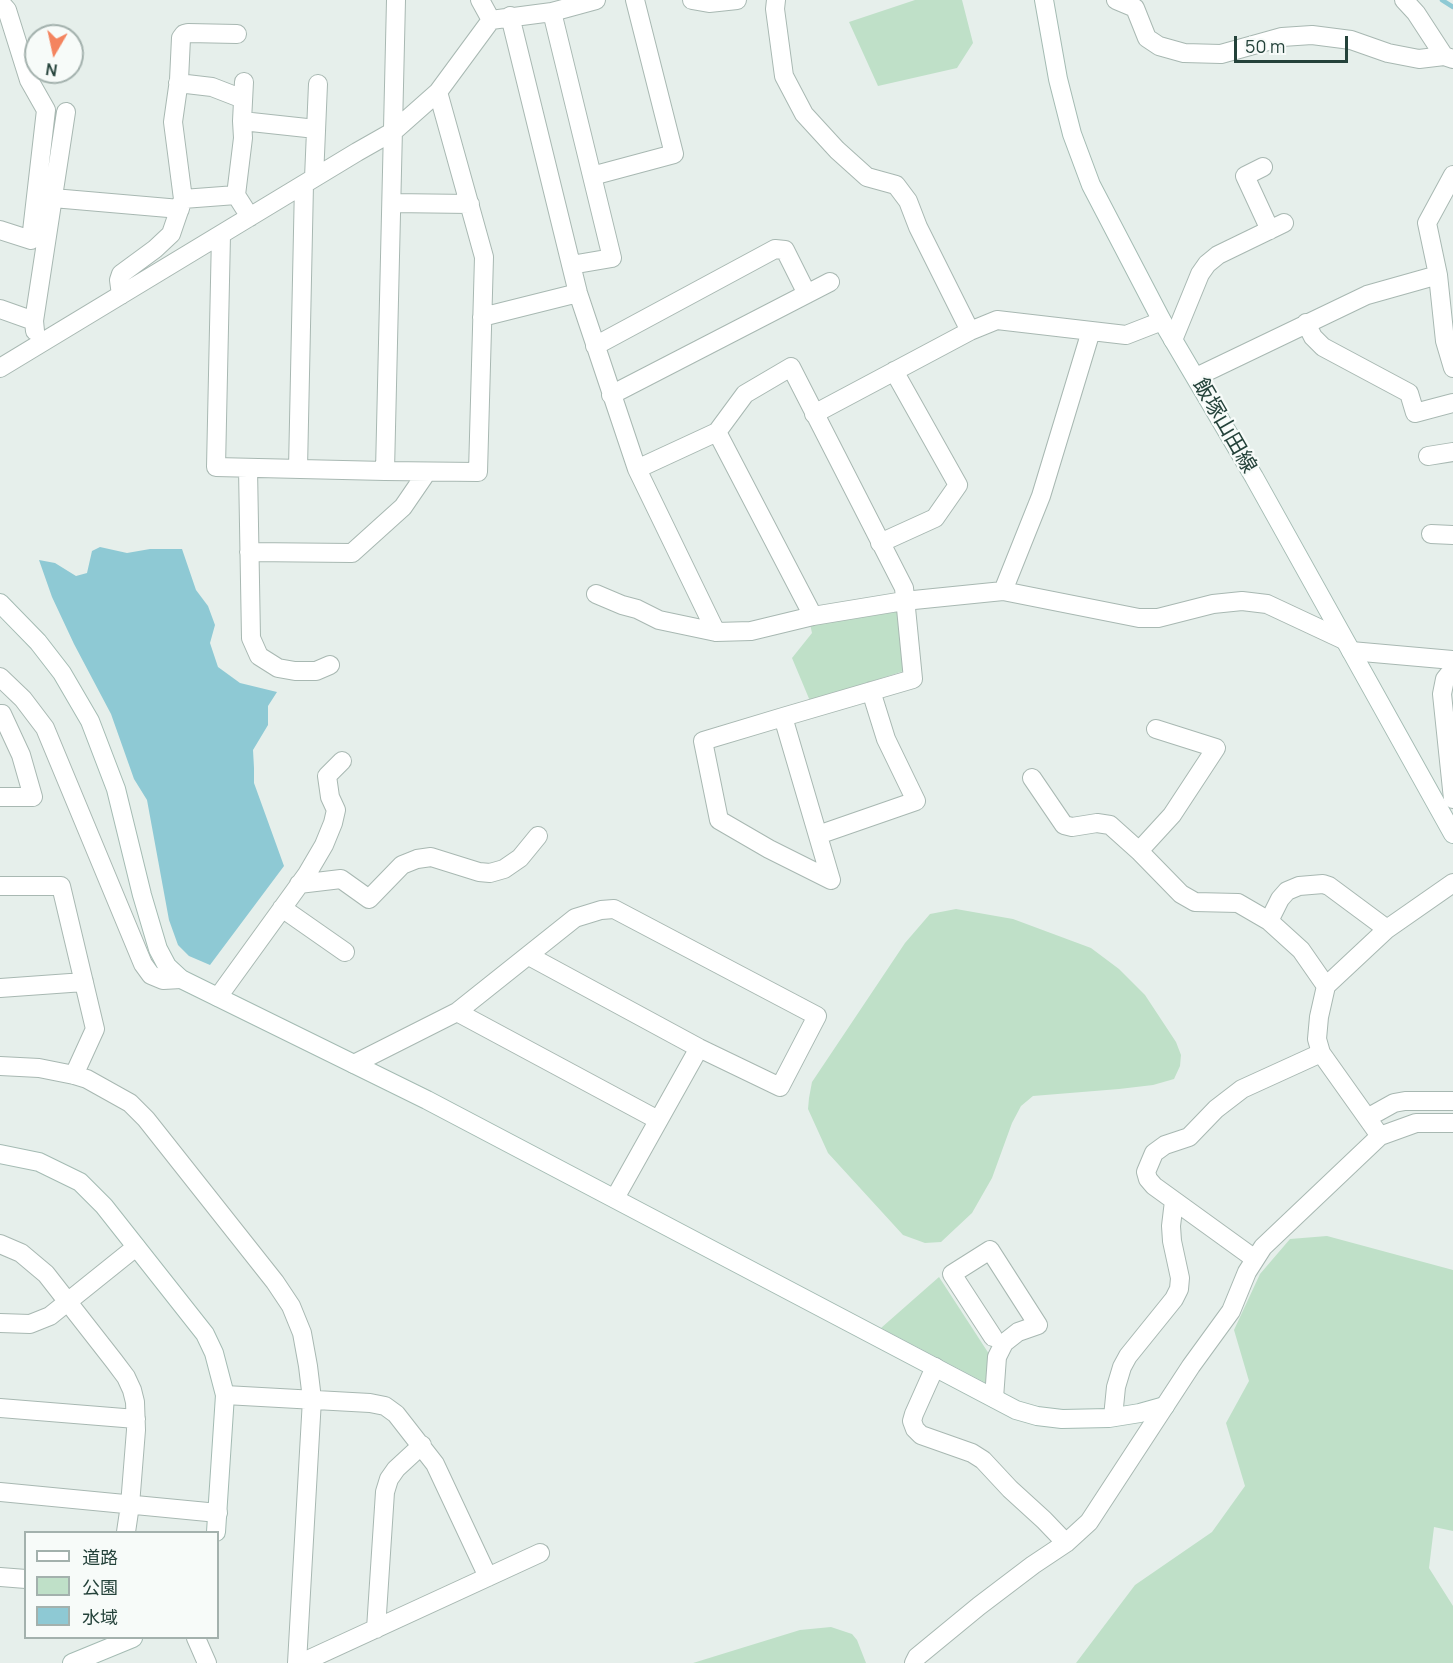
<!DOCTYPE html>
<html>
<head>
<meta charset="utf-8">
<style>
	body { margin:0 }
	#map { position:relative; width:1453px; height:1663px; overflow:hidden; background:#e6efeb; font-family:Manrope,"Noto Sans JP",sans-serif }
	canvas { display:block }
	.legend { position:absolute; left:24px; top:1531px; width:195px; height:108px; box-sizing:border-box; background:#f7fbf9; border:2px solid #a3b1ad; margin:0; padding:8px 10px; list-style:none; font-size:18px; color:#24423a }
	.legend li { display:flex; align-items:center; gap:12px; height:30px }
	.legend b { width:30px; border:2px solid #a3b1ad }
	.north { position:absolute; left:24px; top:24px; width:60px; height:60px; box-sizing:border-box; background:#f7fbf9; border:2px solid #a3b1ad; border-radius:50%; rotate:189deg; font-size:16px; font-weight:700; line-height:24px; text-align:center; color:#24423a }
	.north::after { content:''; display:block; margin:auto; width:21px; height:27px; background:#f4845f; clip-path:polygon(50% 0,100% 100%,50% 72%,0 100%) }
	.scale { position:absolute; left:1234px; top:36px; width:114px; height:27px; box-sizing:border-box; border:3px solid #24423a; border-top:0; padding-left:8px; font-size:18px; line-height:21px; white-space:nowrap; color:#24423a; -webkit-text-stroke:4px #f7fbf9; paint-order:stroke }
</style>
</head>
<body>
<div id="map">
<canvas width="1453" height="1663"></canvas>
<ul class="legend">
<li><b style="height:8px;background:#fff"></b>道路</li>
<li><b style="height:16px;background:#bfe0c8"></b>公園</li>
<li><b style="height:16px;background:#8ec9d4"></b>水域</li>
</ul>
<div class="north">N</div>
<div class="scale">50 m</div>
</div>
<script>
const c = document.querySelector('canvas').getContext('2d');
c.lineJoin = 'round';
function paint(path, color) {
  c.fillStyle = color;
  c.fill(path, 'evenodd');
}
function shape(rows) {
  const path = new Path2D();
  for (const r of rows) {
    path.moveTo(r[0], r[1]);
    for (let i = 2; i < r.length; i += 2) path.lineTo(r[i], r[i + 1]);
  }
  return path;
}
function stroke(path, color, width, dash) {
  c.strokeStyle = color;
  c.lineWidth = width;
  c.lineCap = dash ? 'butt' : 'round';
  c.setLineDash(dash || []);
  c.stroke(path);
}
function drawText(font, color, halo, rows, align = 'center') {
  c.font = font + ' Manrope,"Noto Sans JP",sans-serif';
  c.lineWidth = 4.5;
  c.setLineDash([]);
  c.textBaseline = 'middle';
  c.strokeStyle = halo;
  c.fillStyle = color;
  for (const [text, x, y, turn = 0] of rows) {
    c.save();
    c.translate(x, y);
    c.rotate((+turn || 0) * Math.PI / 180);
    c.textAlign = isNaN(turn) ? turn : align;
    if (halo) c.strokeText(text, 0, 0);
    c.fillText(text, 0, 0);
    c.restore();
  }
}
const green = shape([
	[915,0,962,0,973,43,957,68,878,86,849,22],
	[892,608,902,612,907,670,810,701,792,658,812,633,810,624],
	[956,909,1013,919,1091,948,1119,969,1145,995,1176,1042,1181,1055,1180,1066,1174,1079,1153,1085,1119,1089,1033,1096,1021,1106,1012,1123,992,1178,972,1213,941,1242,925,1243,903,1235,828,1153,808,1109,809,1098,812,1082,905,943,930,914],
	[1327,1236,1453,1270,1453,1531,1434,1527,1429,1568,1453,1606,1453,1663,1076,1663,1135,1585,1212,1532,1245,1486,1226,1423,1249,1381,1234,1330,1260,1274,1290,1239],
	[939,1277,991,1357,986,1383,881,1328],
	[831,1627,852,1634,857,1640,866,1663,693,1663,800,1630]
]);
const water = shape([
	[100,547,127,553,150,549,182,549,196,590,208,606,215,625,210,643,218,667,240,683,277,692,268,706,268,725,253,750,254,768,254,783,284,866,210,965,189,956,178,945,169,920,147,800,134,779,111,714,74,644,52,597,39,560,55,563,76,576,87,573,92,551]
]);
const stream = shape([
	[1442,0,1453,7]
]);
const street = shape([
	[480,0,491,20],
	[692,0,709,3,737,0],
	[776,0,775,9,784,76,804,114,837,150,867,177,896,185,908,201,918,227,970,331],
	[1116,0,1135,8,1147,38,1159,46,1184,53,1221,54,1282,37,1312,35,1351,40,1388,53,1419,59,1444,56,1453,59],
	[1404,0,1416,13,1444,56],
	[0,2,7,10,29,80,46,110,31,240,0,230],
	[552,12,612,258,571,265],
	[510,16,578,293,637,469],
	[244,82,242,121,243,138,236,195,250,217],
	[178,83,212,87,243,99],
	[242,121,316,129],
	[1263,167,1245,176,1270,230],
	[1453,175,1427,223,1438,275,1445,341,1453,368],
	[592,176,674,154,635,0],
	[314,178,318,84],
	[53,198,180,209],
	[183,199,236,195],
	[392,203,470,204],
	[221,235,216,467,385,471,396,0],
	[121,295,119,280,121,274,155,249,171,234,183,199,173,122,179,80,181,38,184,34,188,33,237,34],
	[0,309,34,321,35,331],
	[482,317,578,293],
	[34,321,66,112],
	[1306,323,1313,337,1323,347,1409,393,1415,413,1453,403],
	[1173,340,1200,274,1207,264,1218,255,1284,223],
	[595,346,775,249,785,250,807,294],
	[0,368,357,152,394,131,438,92,491,20,552,12,596,0],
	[1196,377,1367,295,1438,275],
	[611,395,830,282],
	[814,414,970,331,997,320,1126,335,1162,321],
	[717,432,813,616],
	[1428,456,1453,452],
	[248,468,251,638,259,656,278,668,295,671,316,671,330,665],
	[298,469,304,184],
	[385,471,478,472,484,257,438,92],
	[1431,534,1453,535],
	[880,543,935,518,958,485,894,371],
	[249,552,352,553,403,507,427,472],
	[1003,591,1041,496,1091,331],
	[596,594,622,605,637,609,659,620,716,632,751,631,813,616,904,601,1003,591,1139,618,1158,618,1213,604,1242,601,1267,604,1344,640],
	[716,632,637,469,717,432,745,394,791,367,904,588,913,679,783,717,703,741,719,820,769,849,831,880,783,717],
	[1351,651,1453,660],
	[1453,669,1445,679,1442,694,1453,799],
	[0,677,23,699,45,728,143,964,151,975,163,980,181,979],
	[0,714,2,714,21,755,33,797,0,797],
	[1032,778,1064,825,1072,827,1097,823,1110,825,1139,851,1181,894,1195,902,1238,903,1269,921,1301,950,1326,986],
	[818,835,916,801,886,739,871,691],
	[1139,851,1172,815,1216,748,1156,729],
	[299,884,341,879,369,899,402,865,417,859,431,857,479,872,490,873,504,869,520,858,538,836],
	[0,886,61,886,95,1029,74,1075],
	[282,908,345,952],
	[1269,921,1280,899,1287,891,1299,886,1323,884,1329,886,1387,929],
	[0,988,84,982],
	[218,997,307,874,324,845,333,823,336,810,330,797,327,776,342,761],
	[457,1012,658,1120],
	[354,1064,457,1012,575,918,601,910,614,909,817,1016,780,1087,699,1048,529,956],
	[0,1066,39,1068,74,1075,87,1079,130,1103,146,1119,275,1282,291,1306,302,1333,308,1366,312,1399,297,1663],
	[1367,1118,1394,1103,1405,1101,1453,1101],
	[1380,1136,1321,1053,1317,1039,1319,1017,1326,986,1387,929,1453,883],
	[615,1198,699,1048],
	[0,1244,21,1253,46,1274,114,1361,126,1377,132,1390,135,1402,136,1430,130,1505,126,1532],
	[1255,1259,1154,1186,1148,1179,1146,1172,1154,1153,1165,1145,1189,1137,1216,1109,1242,1089,1321,1053],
	[0,1323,30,1324,50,1316,136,1247],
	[993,1337,952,1274,990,1250,1038,1325,1018,1332,1004,1343,997,1357,994,1398],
	[935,1367,914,1414,912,1421,915,1429,921,1435,972,1453,983,1460,1010,1489,1044,1520,1066,1543],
	[225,1395,370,1403,385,1406,396,1414,435,1464,488,1577],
	[0,1408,136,1419],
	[1113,1417,1116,1387,1122,1367,1128,1356,1174,1299,1179,1289,1180,1278,1172,1241,1171,1226,1174,1201],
	[0,1492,218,1513],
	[0,1577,26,1579],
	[376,1629,385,1492,389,1479,396,1469,422,1445],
	[196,1638,207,1663],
	[301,1663,540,1553],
	[914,1663,917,1657,979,1606,1033,1565,1066,1543,1089,1522,1191,1366,1231,1311,1247,1272,1263,1247,1380,1136,1416,1123,1453,1123]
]);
const secondary = shape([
	[1044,0,1058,79,1072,134,1091,185,1162,321,1254,477,1453,834],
	[0,603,38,642,62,673,90,721,116,789,142,895,158,949,167,966,181,979,427,1100,1016,1410,1037,1416,1062,1419,1109,1418,1140,1413,1165,1406],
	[0,1154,39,1162,80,1182,104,1206,205,1334,214,1353,225,1395,216,1532],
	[72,1663,133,1638]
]);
const streetNames = [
	["飯塚山田線",1224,426,60]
];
paint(green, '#bfe0c8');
paint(water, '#8ec9d4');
stroke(stream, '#8ec9d4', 4.5);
stroke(street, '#a8b8b2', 20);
stroke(secondary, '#a4bbb3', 20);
stroke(street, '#fff', 18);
stroke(secondary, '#fff', 18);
drawText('21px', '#24423a', '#f7fbf9', streetNames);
</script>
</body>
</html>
